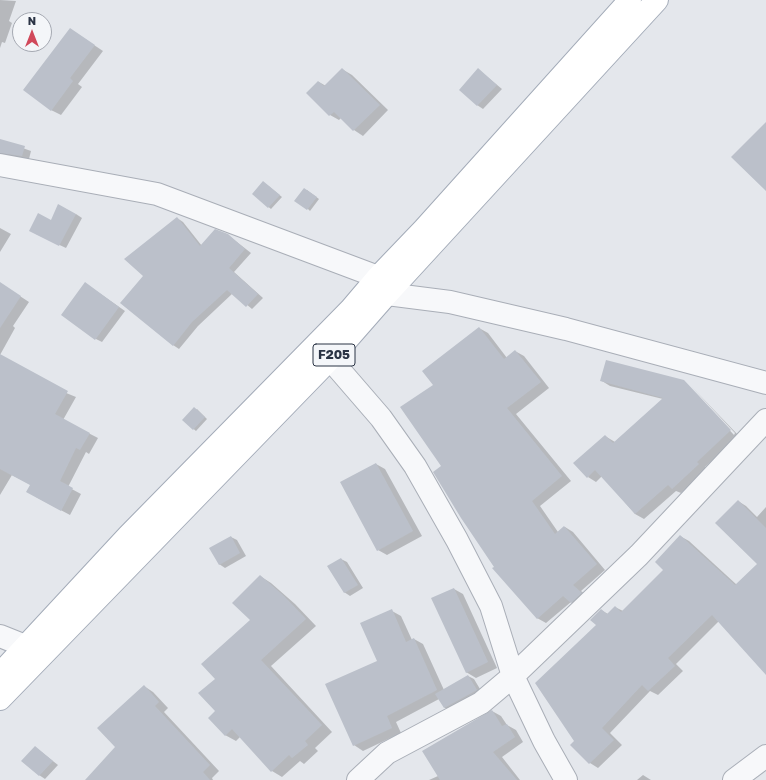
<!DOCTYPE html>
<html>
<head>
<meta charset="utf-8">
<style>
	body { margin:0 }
	#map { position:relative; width:766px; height:780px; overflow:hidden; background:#e4e7ec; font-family:"Golos Text",sans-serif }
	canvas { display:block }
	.north { position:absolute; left:12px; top:12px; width:40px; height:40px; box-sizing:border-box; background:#f4f6f9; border:1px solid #a4a8b1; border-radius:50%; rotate:0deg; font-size:11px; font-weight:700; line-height:16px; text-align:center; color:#2b3445 }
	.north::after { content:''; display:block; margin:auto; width:14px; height:18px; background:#d1495b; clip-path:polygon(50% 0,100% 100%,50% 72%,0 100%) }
</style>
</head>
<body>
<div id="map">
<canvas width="766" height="780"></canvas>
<div class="north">N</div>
</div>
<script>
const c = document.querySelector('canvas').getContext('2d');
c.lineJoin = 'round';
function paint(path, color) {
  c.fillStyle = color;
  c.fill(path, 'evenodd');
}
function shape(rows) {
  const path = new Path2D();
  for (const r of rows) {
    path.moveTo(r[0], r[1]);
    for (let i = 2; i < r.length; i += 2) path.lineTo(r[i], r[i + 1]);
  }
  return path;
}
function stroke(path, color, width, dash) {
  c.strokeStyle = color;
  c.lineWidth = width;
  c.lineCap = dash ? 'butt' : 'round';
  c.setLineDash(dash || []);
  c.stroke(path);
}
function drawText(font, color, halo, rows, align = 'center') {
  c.font = font + ' "Golos Text",sans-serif';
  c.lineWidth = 3;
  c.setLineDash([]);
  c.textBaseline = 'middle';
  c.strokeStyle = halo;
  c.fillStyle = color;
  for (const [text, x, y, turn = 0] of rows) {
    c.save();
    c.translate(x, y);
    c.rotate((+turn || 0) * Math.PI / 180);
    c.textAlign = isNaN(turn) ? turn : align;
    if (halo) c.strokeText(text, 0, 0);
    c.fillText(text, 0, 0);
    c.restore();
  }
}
const shadow = shape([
	[0,0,16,1,9,21,12,23,5,43,2,42,0,48],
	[70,29,103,51,78,84,82,87,61,115,51,110],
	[342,69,352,75,388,110,363,136,354,130,341,118,339,120,330,115,319,82,326,86],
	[479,70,502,89,483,109,477,105],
	[0,140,31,151,29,159,0,159],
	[266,184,282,197,271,209,253,194],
	[307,190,319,199,310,211,308,209],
	[76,214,82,218,66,248,36,234,51,221],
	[177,218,183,222,202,246,228,235,251,253,234,272,263,298,252,309,233,293,198,326,179,349,173,345,144,276],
	[0,228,11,234,0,252],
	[0,283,29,302,13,326,15,328,0,355],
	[85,283,125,311,102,342,96,339],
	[479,328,488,333,507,358,515,351,524,356,549,388,516,414,571,481,540,506,558,532,565,527,573,532,605,570,581,591,590,598,580,608,571,602,546,623,537,618,496,567,442,466,434,385],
	[0,366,76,397,63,420,98,438,89,454,86,452,68,487,81,494,70,515,36,497,31,485,12,475,0,495],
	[602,381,684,381,734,435,735,433,690,385,739,436,705,467,707,470,681,493,676,491,644,519,635,514,602,476,596,482,588,477,605,436,615,442,663,399,610,386],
	[197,409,207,419,196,431,183,420],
	[376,464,385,469,422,536,387,555,378,550],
	[738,501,746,506,757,517,766,507,766,672,719,621,676,664,683,671,658,695,650,691,610,733,622,745,598,768,590,763,575,741,601,610,608,614,615,607,623,611,665,569,680,536,689,541,737,585,758,564],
	[231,537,237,540,246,556,225,568,219,564],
	[341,559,347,562,363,588,350,596,344,592],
	[260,576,271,583,295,604,316,626,271,666,332,732,315,748,318,751,304,764,300,761,282,777,272,771,240,737,236,741,225,735,217,711,216,679,251,620],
	[454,589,463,594,497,668,476,678,466,672],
	[392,611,401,616,412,640,414,639,423,644,444,690,468,676,474,679,483,694,451,711,445,708,439,699,396,722,401,733,363,751,354,745],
	[144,686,153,692,168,708,164,712,219,771,212,778,213,780,87,780,117,747],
	[492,711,501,716,507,725,516,730,523,742,502,757,520,780,429,780,438,776],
	[35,747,58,765,45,779,39,775],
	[643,775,651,780,637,780]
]);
const building = shape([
	[70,28,95,45,70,78,73,81,51,111,23,90],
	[342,68,380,105,353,131,334,112,329,116,306,93,318,81,324,86],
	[478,68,497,85,477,106,459,90],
	[766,122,766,191,731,157],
	[0,139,25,146,22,156,0,153],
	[263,181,280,195,268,208,252,194],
	[304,188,317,197,307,210,294,201],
	[58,204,76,214,59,246,29,231,38,213,51,220],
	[177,217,200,246,215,229,228,234,245,249,229,268,258,294,246,307,227,290,192,322,173,346,120,303,143,276,124,259],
	[0,282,21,296,0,328],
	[85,282,119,307,95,340,61,315],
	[479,327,504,359,515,350,541,382,507,408,562,476,532,501,555,534,564,526,597,564,573,585,582,593,571,603,563,596,537,619,492,568,494,567,461,518,433,472,441,466,400,407,433,385,422,371],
	[0,354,68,391,55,414,90,433,80,450,76,448,60,481,73,488,61,511,26,492,30,485,0,469],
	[606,360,684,380,731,430,697,462,699,464,672,489,668,485,635,514,595,470,587,478,573,463,605,435,613,443,663,398,600,381],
	[194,407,205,417,193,430,182,420],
	[376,463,413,531,377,551,340,482],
	[738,500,766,528,766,675,712,615,668,658,675,666,648,691,642,685,602,728,614,740,589,764,570,745,574,741,535,683,596,625,590,620,601,609,607,614,615,606,621,612,663,570,655,562,680,535,735,585,757,564,715,523],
	[231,536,240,553,219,565,209,548],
	[341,558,358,585,344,593,327,566],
	[260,575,284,596,306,619,261,660,322,725,305,741,308,745,292,758,289,755,271,772,232,729,225,736,208,718,215,711,198,693,215,679,201,664,250,620,232,603],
	[454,588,488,662,466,673,431,598],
	[392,609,406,642,414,638,437,690,387,716,392,728,353,746,325,684,377,661,360,623],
	[468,675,477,690,444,708,435,694],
	[144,685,159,702,155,706,210,765,203,772,210,780,85,780,115,747,97,728],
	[492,710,502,726,507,724,515,737,493,752,517,780,440,780,422,751],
	[35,746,53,761,39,776,21,761]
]);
const minor = shape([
	[0,165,157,194,378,277],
	[387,294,450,302,566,329,766,383],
	[330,359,381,418,415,466,457,540,491,606,513,676,544,741,566,780],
	[0,636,25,646],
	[358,780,387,753,481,703,513,676,639,555,766,420],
	[734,780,766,756]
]);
const major = shape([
	[0,674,128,536,350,310,378,277,424,229,630,0],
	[0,699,330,359,387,294,657,0]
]);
const shields = [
	[334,355,42]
];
const shieldNames = [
	["F205",334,355]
];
paint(shadow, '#0003');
paint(building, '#bbc0ca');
stroke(minor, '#a9aeb7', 24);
stroke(major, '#a3abb8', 24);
stroke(minor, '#f7f8fa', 22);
stroke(major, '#fff', 22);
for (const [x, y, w] of shields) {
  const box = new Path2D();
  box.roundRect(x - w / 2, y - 11, w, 22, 3);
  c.fillStyle = '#f4f6f9';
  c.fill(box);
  stroke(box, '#2b3445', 1);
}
drawText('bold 13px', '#2b3445', null, shieldNames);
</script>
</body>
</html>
